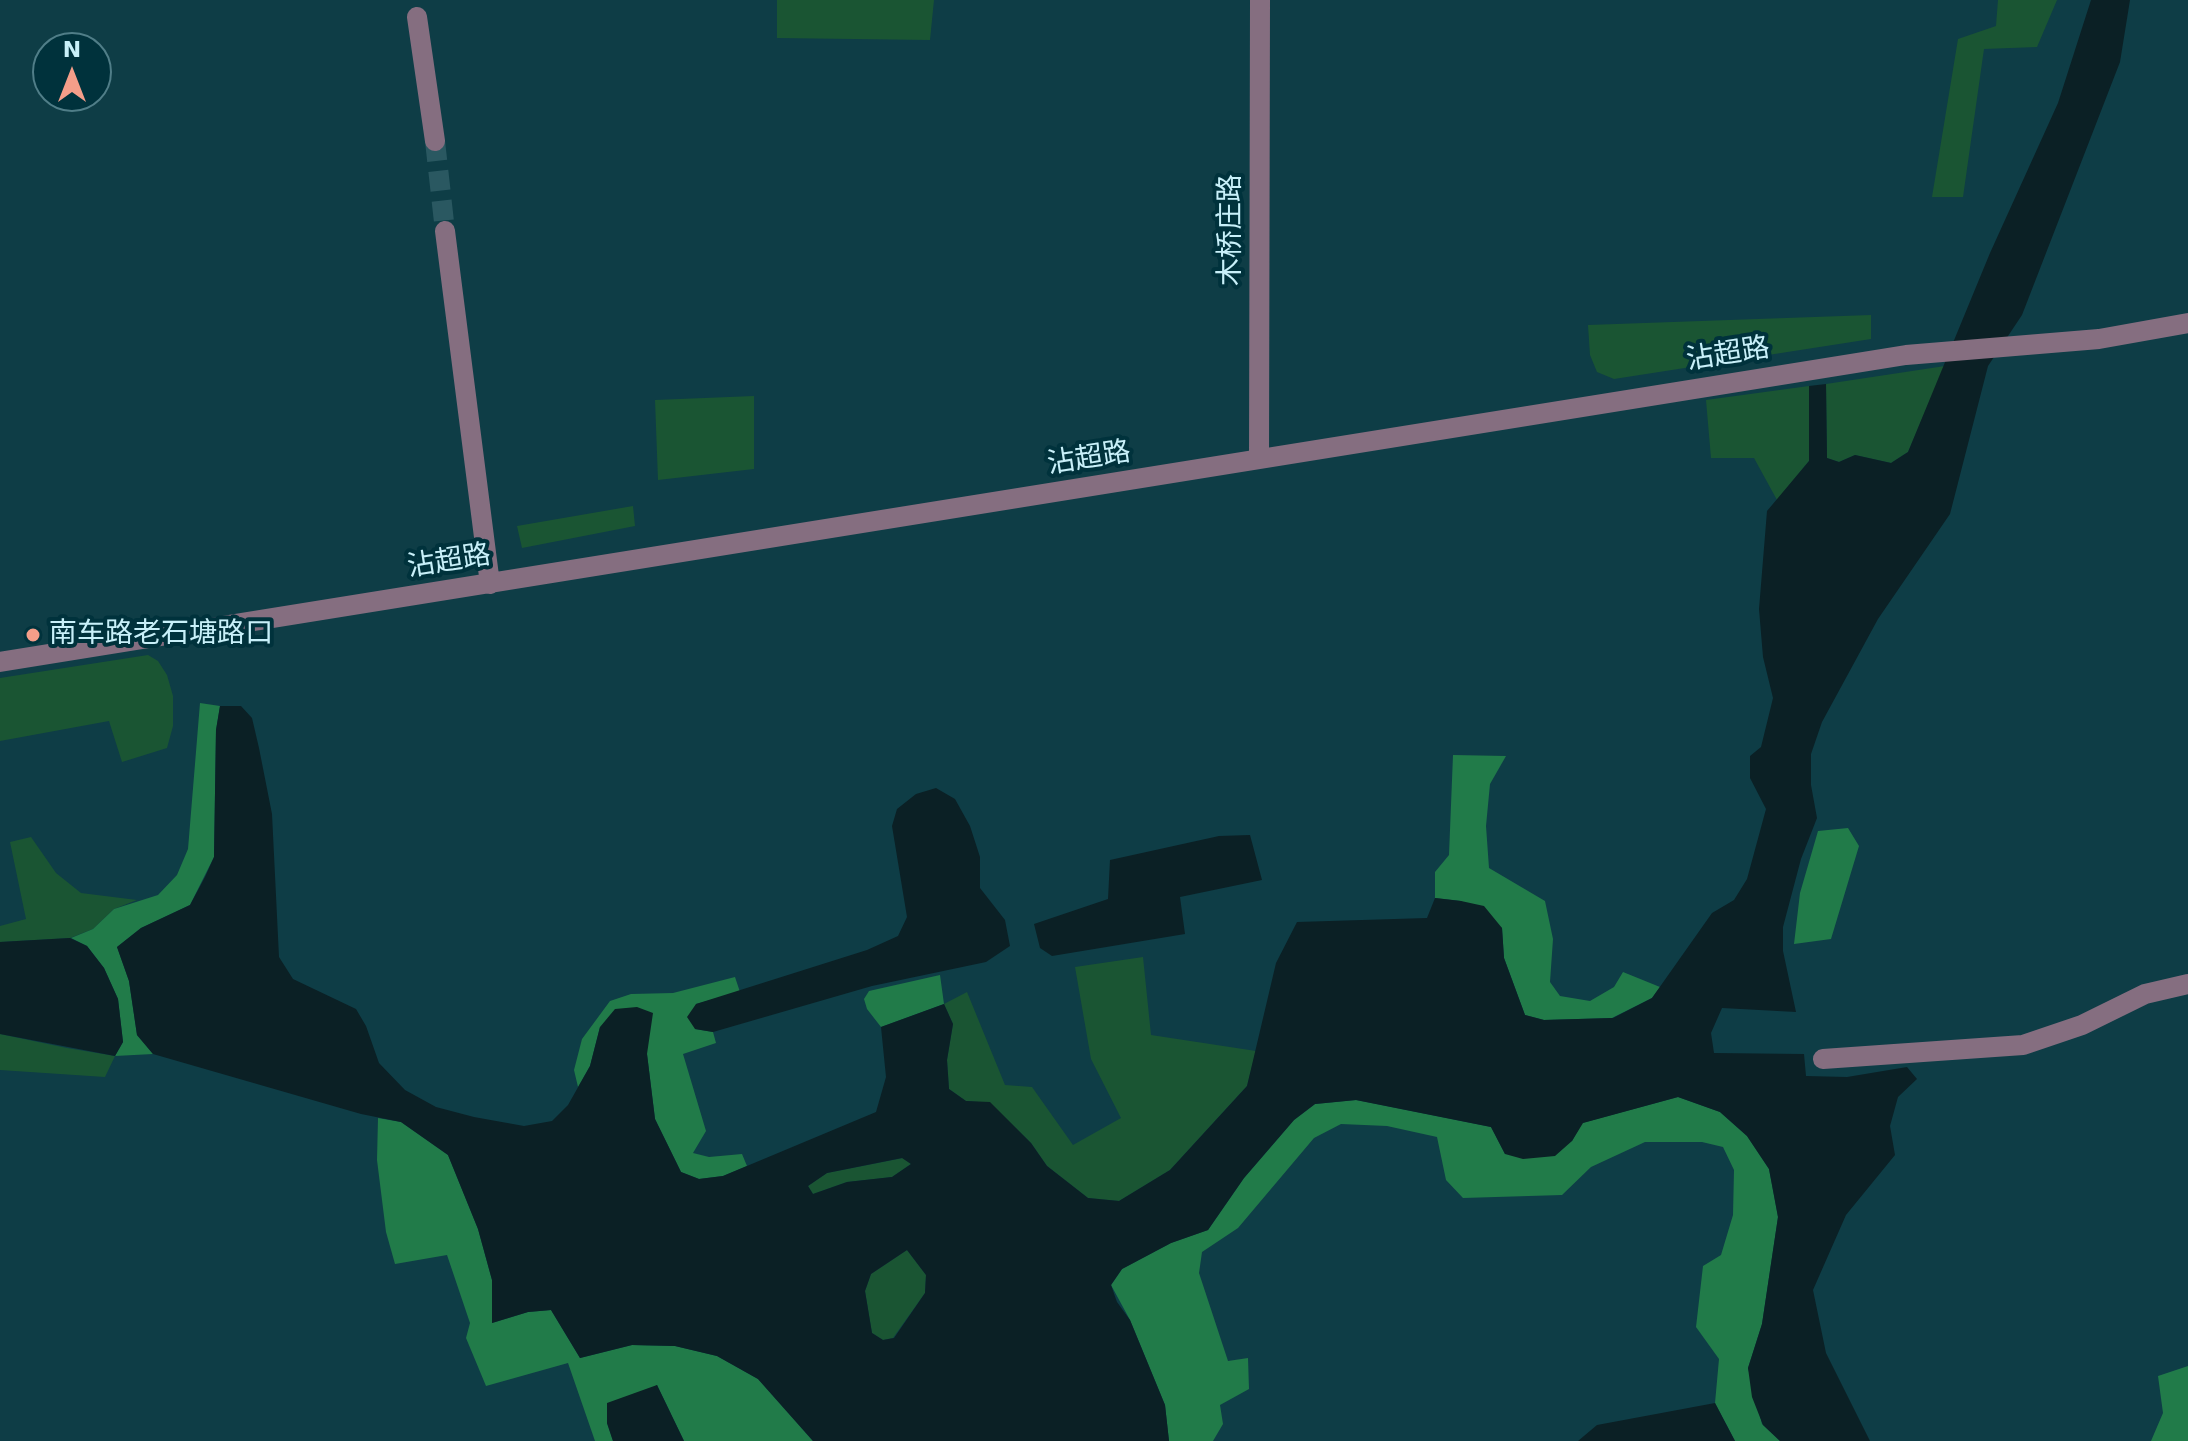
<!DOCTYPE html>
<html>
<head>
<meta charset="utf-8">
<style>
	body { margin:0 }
	#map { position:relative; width:2188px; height:1441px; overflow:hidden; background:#0e3d46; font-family:"DejaVu Sans",sans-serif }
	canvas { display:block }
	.north { position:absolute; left:32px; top:32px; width:80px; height:80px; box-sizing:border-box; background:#00323c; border:2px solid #507e88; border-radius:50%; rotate:0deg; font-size:22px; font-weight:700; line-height:32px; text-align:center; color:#c8f0f9 }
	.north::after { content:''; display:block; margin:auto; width:28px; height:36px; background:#f49e89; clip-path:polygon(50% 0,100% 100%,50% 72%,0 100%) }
</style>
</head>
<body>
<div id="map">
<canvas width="2188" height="1441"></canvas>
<div class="north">N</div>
</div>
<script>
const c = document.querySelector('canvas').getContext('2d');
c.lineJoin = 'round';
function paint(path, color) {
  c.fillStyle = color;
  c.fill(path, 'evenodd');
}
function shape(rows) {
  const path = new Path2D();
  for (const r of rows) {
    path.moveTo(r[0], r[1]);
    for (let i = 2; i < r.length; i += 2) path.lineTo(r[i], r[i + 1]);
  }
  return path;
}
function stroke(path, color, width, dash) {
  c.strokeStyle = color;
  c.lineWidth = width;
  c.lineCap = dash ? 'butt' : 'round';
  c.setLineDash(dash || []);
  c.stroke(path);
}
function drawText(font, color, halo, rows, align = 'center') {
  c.font = font + ' "DejaVu Sans","Noto Sans SC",sans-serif';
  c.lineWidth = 8;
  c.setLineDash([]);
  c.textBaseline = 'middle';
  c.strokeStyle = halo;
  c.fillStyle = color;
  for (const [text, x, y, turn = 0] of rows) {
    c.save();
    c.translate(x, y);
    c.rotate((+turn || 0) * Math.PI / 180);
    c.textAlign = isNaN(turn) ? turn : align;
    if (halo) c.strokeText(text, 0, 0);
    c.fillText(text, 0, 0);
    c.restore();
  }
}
const green = shape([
	[777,0,934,0,930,40,777,38],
	[1998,0,2057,0,2037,47,1984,49,1963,197,1932,197,1958,39,1996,26],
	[1871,315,1871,339,1614,379,1597,372,1590,355,1588,325],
	[1945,366,1908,452,1891,463,1855,455,1839,462,1827,458,1826,384],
	[1809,386,1809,461,1777,500,1754,458,1711,458,1706,400],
	[754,396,754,469,658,480,655,400],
	[633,506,635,526,522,548,517,526],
	[148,655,158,661,167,675,173,696,173,726,167,748,122,762,109,721,0,741,0,678],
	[31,837,56,873,81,893,137,900,114,909,93,929,70,938,0,942,0,926,26,919,10,842],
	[1143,957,1151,1035,1256,1051,1247,1086,1170,1170,1119,1201,1088,1198,1047,1166,1031,1143,990,1103,966,1101,949,1089,947,1060,953,1024,944,1004,967,992,1005,1085,1032,1087,1073,1145,1121,1118,1091,1059,1075,967],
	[0,1034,67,1048,115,1056,105,1077,0,1070],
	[903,1158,911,1164,892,1177,847,1182,813,1194,808,1186,827,1173],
	[907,1250,926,1275,925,1293,893,1338,883,1340,872,1333,865,1291,871,1274]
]);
const forest = shape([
	[200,703,220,706,216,730,214,857,190,905,141,928,117,947,129,981,137,1035,153,1054,115,1056,123,1042,118,999,104,968,87,946,71,938,93,929,114,909,158,895,177,875,188,849],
	[1453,755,1506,756,1490,784,1486,826,1489,868,1545,901,1553,939,1550,982,1560,996,1590,1001,1614,987,1623,972,1660,987,1652,998,1612,1018,1544,1020,1525,1015,1504,958,1502,928,1461,901,1435,898,1435,872,1449,855],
	[1848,828,1859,846,1831,939,1794,944,1800,893,1818,831],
	[940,975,944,1004,881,1027,867,1009,864,999,869,991],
	[735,977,740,992,696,1004,695,1029,713,1032,716,1043,683,1054,706,1131,693,1153,709,1157,742,1154,747,1166,723,1176,699,1179,681,1172,655,1119,647,1054,600,1027,590,1066,578,1087,574,1070,582,1039,610,1001,631,994,673,993],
	[1678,1097,1720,1112,1747,1136,1769,1169,1778,1217,1762,1324,1748,1368,1762,1424,1780,1441,1735,1441,1715,1403,1719,1359,1696,1327,1703,1266,1721,1255,1733,1215,1734,1170,1723,1147,1702,1142,1645,1142,1591,1167,1562,1195,1463,1198,1446,1180,1437,1137,1387,1126,1341,1124,1314,1138,1238,1228,1202,1252,1199,1273,1228,1361,1248,1358,1249,1389,1220,1405,1223,1424,1213,1441,1169,1441,1165,1405,1130,1320,1111,1285,1122,1269,1171,1243,1208,1230,1244,1178,1294,1120,1315,1104,1356,1100,1491,1127,1505,1154,1572,1141,1582,1123],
	[378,1118,401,1122,448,1155,478,1229,492,1280,492,1323,528,1312,551,1310,580,1358,632,1345,675,1346,717,1356,758,1379,813,1441,684,1441,657,1385,607,1423,613,1441,595,1441,568,1363,486,1386,466,1338,470,1323,447,1255,395,1264,386,1232,377,1160],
	[2188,1366,2188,1441,2151,1441,2163,1413,2158,1376]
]);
const water = shape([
	[2091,0,2130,0,2120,62,2022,315,1988,366,1950,514,1878,619,1822,722,1811,754,1811,785,1817,818,1801,859,1783,927,1783,951,1796,1012,1722,1008,1711,1033,1714,1053,1804,1054,1806,1076,1847,1077,1907,1067,1917,1079,1898,1097,1890,1126,1895,1155,1846,1215,1813,1290,1826,1353,1870,1441,1780,1441,1763,1425,1752,1397,1748,1368,1762,1324,1778,1217,1769,1169,1747,1136,1720,1112,1678,1097,1583,1123,1572,1141,1555,1156,1523,1159,1505,1154,1491,1127,1356,1100,1315,1104,1294,1120,1244,1178,1208,1230,1171,1243,1122,1269,1111,1285,1117,1302,1130,1320,1165,1405,1169,1441,813,1441,758,1379,717,1356,675,1346,632,1345,580,1358,551,1310,528,1312,492,1323,492,1280,478,1229,448,1155,401,1122,361,1114,153,1054,137,1035,129,981,117,947,141,928,190,905,205,877,214,857,216,730,220,706,241,706,252,718,259,748,272,814,279,957,293,979,356,1009,366,1026,379,1063,405,1090,436,1107,474,1117,524,1126,552,1121,568,1105,590,1066,600,1027,615,1009,637,1007,653,1013,647,1054,655,1119,681,1172,699,1179,723,1176,876,1112,886,1077,881,1027,944,1004,953,1024,947,1060,949,1089,966,1101,990,1102,1031,1143,1047,1166,1088,1198,1119,1201,1170,1170,1247,1086,1276,963,1297,922,1427,918,1435,898,1461,901,1484,906,1502,928,1504,958,1525,1015,1544,1020,1613,1018,1652,998,1712,913,1734,900,1747,879,1766,809,1750,778,1750,756,1761,747,1773,698,1763,657,1759,609,1767,511,1809,461,1809,386,1826,384,1827,458,1839,462,1855,455,1891,463,1908,452,1990,253,2058,103],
	[902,1158,911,1164,892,1177,847,1182,813,1194,808,1186,827,1173],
	[907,1250,926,1275,925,1293,894,1338,883,1340,872,1333,865,1291,871,1274],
	[936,788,955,799,970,826,980,857,980,888,1005,920,1010,946,986,962,872,986,713,1032,695,1029,687,1017,696,1004,867,950,898,936,907,917,892,826,897,809,916,794],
	[1250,835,1262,880,1180,897,1185,934,1052,956,1040,948,1034,924,1108,899,1110,860,1219,836],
	[70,938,87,946,104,968,118,999,123,1042,115,1056,0,1034,0,942],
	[657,1385,684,1441,613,1441,607,1423,607,1403],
	[1715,1403,1735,1441,1578,1441,1597,1425]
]);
const minorTunnel = shape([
	[435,141,445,231]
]);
const minor = shape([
	[417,17,435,141],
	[445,231,490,584],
	[1259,459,1260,0],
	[0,662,1906,355,2099,339,2188,323],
	[1823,1059,2023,1045,2082,1025,2145,994,2188,984]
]);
const markers = [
	[33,635,8,"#f49e89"]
];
const streetNames = [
	["木桥庄路",1232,230,-90],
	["沾超路",1728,355,-9],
	["沾超路",1089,459,-9],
	["沾超路",449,562,-9]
];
const poiNames = [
	["南车路老石塘路口",49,635]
];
paint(green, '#1a5533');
paint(forest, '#217b49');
paint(water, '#0b2025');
stroke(minorTunnel, '#2a5861', 20, [20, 10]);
stroke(minor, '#856e80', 20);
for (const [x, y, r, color] of markers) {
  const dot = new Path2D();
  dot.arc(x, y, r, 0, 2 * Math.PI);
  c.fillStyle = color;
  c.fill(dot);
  stroke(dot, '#00323c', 3);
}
drawText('28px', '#c8f0f9', '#00323c', streetNames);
drawText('28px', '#c8f0f9', '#00323c', poiNames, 'left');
</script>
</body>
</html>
